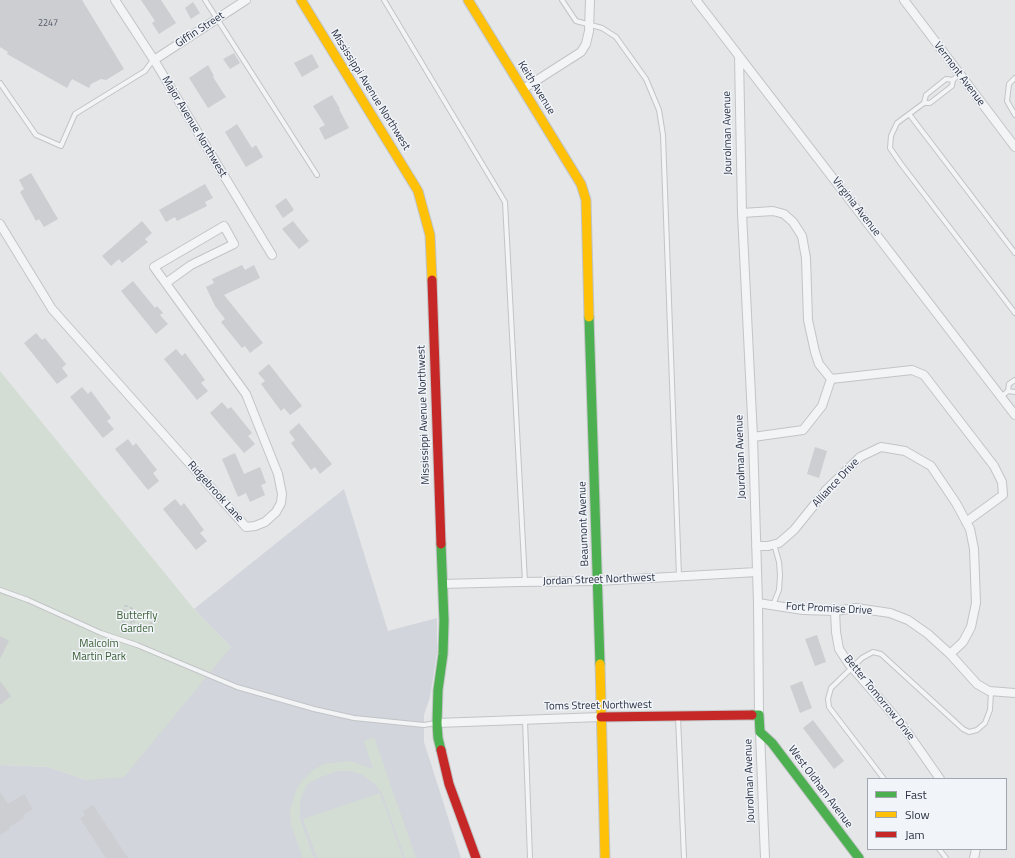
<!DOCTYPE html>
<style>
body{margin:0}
#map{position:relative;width:1015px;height:858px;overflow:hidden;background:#e4e6e8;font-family:"Titillium Web",sans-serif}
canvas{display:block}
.legend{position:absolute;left:867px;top:778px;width:140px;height:72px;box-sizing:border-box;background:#f1f4f8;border:1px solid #a1a6b0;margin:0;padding:5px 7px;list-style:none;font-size:12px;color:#293143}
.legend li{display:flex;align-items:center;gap:8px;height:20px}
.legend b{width:20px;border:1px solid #a1a6b0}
</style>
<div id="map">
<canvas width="1015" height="858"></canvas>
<ul class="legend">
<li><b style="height:5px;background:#4caf50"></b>Fast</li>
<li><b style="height:5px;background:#ffc107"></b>Slow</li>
<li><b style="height:5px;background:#c62828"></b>Jam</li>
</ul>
</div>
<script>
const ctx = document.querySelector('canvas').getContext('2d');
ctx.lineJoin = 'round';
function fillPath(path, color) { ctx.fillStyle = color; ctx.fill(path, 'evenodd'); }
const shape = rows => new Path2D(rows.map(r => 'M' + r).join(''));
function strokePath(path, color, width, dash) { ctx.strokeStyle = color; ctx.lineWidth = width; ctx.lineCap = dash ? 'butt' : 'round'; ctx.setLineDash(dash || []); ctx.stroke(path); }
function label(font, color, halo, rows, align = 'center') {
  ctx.font = font + ' "Titillium Web",sans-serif'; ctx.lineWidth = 3; ctx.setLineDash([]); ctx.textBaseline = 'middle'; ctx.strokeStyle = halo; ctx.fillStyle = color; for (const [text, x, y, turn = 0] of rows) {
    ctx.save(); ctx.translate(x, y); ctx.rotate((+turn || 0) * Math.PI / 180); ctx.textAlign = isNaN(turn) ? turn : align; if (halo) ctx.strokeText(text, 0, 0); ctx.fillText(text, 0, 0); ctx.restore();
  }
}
fillPath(shape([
 [344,489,388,631,437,618,437,653,430,697,424,715,424,742,461,858,0,858,0,765,49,767,86,780,231,647,194,609]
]), '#d2d5db');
fillPath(shape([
 [0,371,194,609,231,647,124,777,86,780,48,767,0,765],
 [374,737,416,858,405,858,382,793,375,784,361,774,351,771,338,771,318,778,308,784,303,792,300,804,300,819,314,858,303,858,291,825,290,810,296,790,301,782,313,770,324,764,350,761,373,769,364,741],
 [380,793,403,858,317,858,303,819]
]), '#d4ddd4');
fillPath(shape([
 [0,0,82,0,124,69,106,80,101,79,91,84,89,88,72,79,67,88,7,54,8,52,0,47],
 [141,0,161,0,176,23,159,34,152,23,155,21],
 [193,2,200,13,191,19,185,8],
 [234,53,240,63,230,69,223,59],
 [312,54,319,67,302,77,294,63],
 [208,65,214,76,213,77,226,97,208,108,189,78],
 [332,95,340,109,339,109,349,128,325,140,319,128,325,125,313,106],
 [237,124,252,148,256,145,263,157,246,167,225,132],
 [31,173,58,219,44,227,39,219,36,221,20,192,24,189,19,180],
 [205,184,213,198,205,202,207,206,177,221,175,217,166,222,159,210],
 [286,198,294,210,283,218,275,206],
 [142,221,152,233,145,239,148,242,122,263,119,259,111,266,102,256],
 [293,221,309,241,299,249,282,229],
 [242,265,245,270,254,265,260,278,224,295,263,343,250,353,245,346,242,348,221,322,225,319,215,306,206,287,214,283,212,279],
 [133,281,155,308,157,306,163,313,160,315,168,324,156,334,121,291],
 [36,333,42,340,45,338,66,364,62,368,68,376,57,384,24,343],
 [176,349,182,356,185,353,205,380,201,383,208,391,197,400,164,359],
 [269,364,302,406,290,415,284,408,281,411,261,384,265,381,258,373],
 [82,387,88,394,91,391,111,418,107,421,114,429,103,438,70,397],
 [222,402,228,409,231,407,252,433,248,436,255,444,244,453,210,413],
 [299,423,332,464,320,474,315,467,311,470,291,443,295,440,289,432],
 [128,439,133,446,136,443,157,470,153,473,159,481,148,490,115,449],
 [815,447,827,451,819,478,807,474],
 [235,453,244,474,260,467,266,483,261,485,265,495,250,502,246,493,238,497,222,459],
 [175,499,181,506,184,503,204,530,200,533,207,541,196,550,163,509],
 [817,635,826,662,815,666,805,639],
 [0,636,9,641,0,659],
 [0,681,11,696,0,705],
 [802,681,812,708,800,713,790,686],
 [813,720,844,761,834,769,803,728],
 [0,792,8,804,24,794,33,809,23,815,24,818,9,827,10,829,0,835],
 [93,805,128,858,106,858,80,818,85,815,83,811]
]), '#ccced1');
const lane = shape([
 [205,0,317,175],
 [384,0,505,202,525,582],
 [562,0,576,21,602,28,616,37,646,79,659,110,663,135,679,576],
 [1015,78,1009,84,1007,101,1015,115],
 [953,80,946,79,926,95,924,103,897,123,891,136,890,148,901,164,1015,313],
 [0,83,36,135,61,146,75,114,145,71,153,60],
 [924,103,930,103,952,86,953,80,959,74],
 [909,114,1015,253],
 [1008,391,1015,392],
 [1001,397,1008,391,1009,384,1015,380],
 [0,590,28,600,101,633,137,645,237,687,314,709,354,718,424,725,436,723],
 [773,605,779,590,780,575,779,562,774,544],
 [678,717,684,858],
 [525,720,530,858],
 [884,779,829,707,828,699,831,688,862,658,873,652,881,654,963,729,969,732,977,730,985,723,990,710,991,692],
 [939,849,946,858]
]);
const street = shape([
 [115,0,154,60,272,255],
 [696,0,1015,415],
 [904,0,1015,147],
 [739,56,742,213,753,437,758,603,759,715],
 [154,60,246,0],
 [523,89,581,52,586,44,589,31,590,0],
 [742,213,773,211,784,214,793,222,802,236,806,258,808,320,815,352,819,364,831,379,822,406,803,430,753,437],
 [0,224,52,309,246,527,255,526,265,522,276,512,281,503,282,494,278,474,246,394,154,267,224,226,234,244,191,265,166,283],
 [831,379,912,370,924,375,994,466,1002,482,1003,495,966,522],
 [756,546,768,546,779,543,794,530,827,489,860,457,881,447,905,451,931,466,956,503,970,529,974,549,976,603,971,627,963,642,950,654],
 [442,584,519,582,598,581,757,572],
 [758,603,803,610,835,611,856,608,890,613,908,620,928,634,950,654,977,684,989,691,1015,693],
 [835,611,836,632,839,649,849,664,903,726,940,779],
 [437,723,601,717],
 [760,732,765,858],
 [974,858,976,849]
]);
const fast = shape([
 [589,317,600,664],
 [752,715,759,715,760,732,772,743,859,858],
 [441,750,438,738,437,723,438,690,443,654,444,621,441,544]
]);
const slow = shape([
 [301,0,418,191,430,235,432,280],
 [468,0,581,184,586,200,589,317],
 [600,664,605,858]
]);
const jam = shape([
 [432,280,441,544],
 [601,717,752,715],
 [441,750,449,784,476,858]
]);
strokePath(lane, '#c2c4c6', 6);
strokePath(street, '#c2c4c6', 10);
strokePath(fast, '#c2c4c6', 11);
strokePath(slow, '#c2c4c6', 11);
strokePath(jam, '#c2c4c6', 11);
strokePath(shape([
 [128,629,133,619,137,626],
 [125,630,123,620,125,606,129,606,132,609,133,619],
 [121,633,128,629,135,628,143,633,144,633,148,626,153,622,154,615,153,613,149,614,135,628]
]), '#c6c7cc', 2, [3, 3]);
strokePath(lane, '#f3f4f6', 4);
strokePath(street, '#f3f4f6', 8);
strokePath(fast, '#4caf50', 9);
strokePath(slow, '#ffc107', 9);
strokePath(jam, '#c62828', 9);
label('9px', '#525967', null, [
 ["2247",48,24]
]);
label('11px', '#293143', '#f1f4f8', [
 ["Giffin Street",200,30,-33],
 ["Vermont Avenue",959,74,53],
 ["Keith Avenue",536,88,58],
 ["Mississippi Avenue Northwest",370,90,58],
 ["Major Avenue Northwest",194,127,59],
 ["Jourolman Avenue",728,133,-91],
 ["Virginia Avenue",856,207,52],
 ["Mississippi Avenue Northwest",424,415,-92],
 ["Jourolman Avenue",741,457,-92],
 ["Alliance Drive",836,483,-47],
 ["Ridgebrook Lane",215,492,48],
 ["Beaumont Avenue",584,524,-92],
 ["Jordan Street Northwest",599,580,-2],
 ["Fort Promise Drive",829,609,3],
 ["Better Tomorrow Drive",879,698,51],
 ["Toms Street Northwest",598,706,-1],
 ["Jourolman Avenue",750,781,-92],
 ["West Oldham Avenue",820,787,53]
]);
label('11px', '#3c5f36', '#f1f4f8', [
 ["Butterfly",137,616],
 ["Garden",137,629],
 ["Malcolm",99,644],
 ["Martin Park",99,657]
]);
</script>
